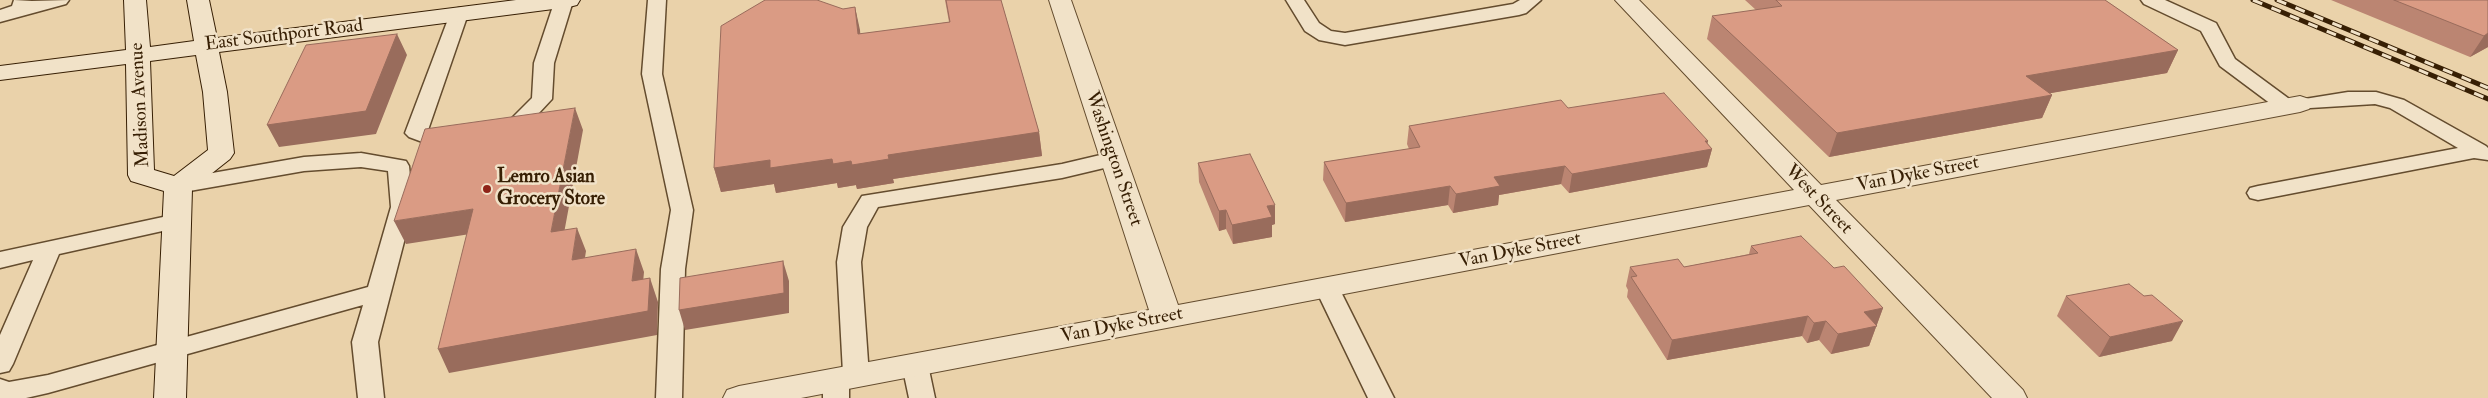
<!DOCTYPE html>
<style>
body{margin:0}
canvas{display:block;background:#ead2aa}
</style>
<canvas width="2488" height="398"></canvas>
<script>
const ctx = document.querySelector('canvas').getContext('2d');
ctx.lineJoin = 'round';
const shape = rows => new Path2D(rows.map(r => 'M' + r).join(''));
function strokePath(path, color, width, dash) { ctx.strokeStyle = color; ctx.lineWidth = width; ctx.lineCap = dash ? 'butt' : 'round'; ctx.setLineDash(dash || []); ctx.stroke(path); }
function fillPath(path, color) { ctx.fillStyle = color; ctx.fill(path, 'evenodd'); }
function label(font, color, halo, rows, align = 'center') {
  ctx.font = font + ' "IM FELL Double Pica",serif'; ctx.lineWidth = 5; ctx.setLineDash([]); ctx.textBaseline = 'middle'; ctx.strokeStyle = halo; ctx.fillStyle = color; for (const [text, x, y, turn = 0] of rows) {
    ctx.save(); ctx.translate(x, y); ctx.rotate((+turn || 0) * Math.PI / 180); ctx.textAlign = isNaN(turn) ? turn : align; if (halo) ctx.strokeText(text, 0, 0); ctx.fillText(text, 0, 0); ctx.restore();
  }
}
const lane = shape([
 [14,0,32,1,69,0,66,4,0,22,0,10,12,6,14,0],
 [555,0,573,1,554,63,552,99,524,129,501,134,494,132,490,128,494,124,510,120,532,98,534,63,555,0],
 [648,0,666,0,662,74,693,210,685,269,682,398,656,398,661,269,671,210,642,74,648,0],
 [1286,0,1304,0,1319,23,1331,31,1345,33,1513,4,1520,0,1541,0,1526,13,1519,15,1345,45,1319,40,1305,31,1286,0],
 [2141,0,2165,0,2216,23,2235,59,2292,101,2348,92,2376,92,2404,100,2486,146,2488,148,2488,160,2474,158,2258,200,2250,198,2247,193,2250,188,2258,186,2458,148,2390,108,2375,104,2294,109,2286,112,2279,110,2220,66,2201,31,2144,4,2141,0],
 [459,8,466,10,468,14,428,130,438,134,453,132,461,133,464,138,461,143,436,147,409,137,405,133,450,14,452,10,459,8],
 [1113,152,1121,154,1124,159,1121,164,1062,178,878,207,867,227,861,262,869,376,865,383,856,385,849,383,849,398,823,398,823,380,827,373,836,371,843,373,837,262,843,227,862,196,1062,164,1113,152],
 [361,153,406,161,409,166,413,207,378,342,384,398,358,398,352,342,363,305,48,393,26,398,0,398,0,379,9,382,48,375,368,287,391,207,388,171,361,167,304,171,178,193,170,191,167,186,170,181,178,179,304,157,361,153],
 [177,214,185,216,188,221,185,226,59,254,13,364,9,371,0,373,0,335,33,260,0,268,0,252,177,214],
 [1327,280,1336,282,1394,398,1368,398,1315,288,1318,282,1327,280],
 [915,356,924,358,928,365,935,398,909,398,902,365,906,358,915,356]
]);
const street = shape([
 [1049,0,1071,0,1178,305,1794,190,1615,0,1639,0,1821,185,2300,96,2309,99,2313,104,2309,109,2300,112,1836,200,2023,390,2027,398,1992,398,1809,205,801,398,723,398,727,390,739,386,1149,310,1049,0]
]);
const secondary = shape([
 [124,0,146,0,150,47,194,41,187,0,209,0,217,38,516,0,580,0,577,5,569,7,219,52,227,92,234,153,230,159,192,189,186,398,154,398,164,191,131,181,128,175,126,64,0,80,0,66,126,50,124,0],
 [196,55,203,92,208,150,174,176,154,170,150,61,196,55]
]);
strokePath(lane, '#644c2e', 3);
strokePath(street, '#644c2e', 2);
strokePath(secondary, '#371f04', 2);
fillPath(lane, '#f1e2c8');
fillPath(street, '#f1e2c8');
fillPath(secondary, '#f1e2c8');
const rail = shape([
 [2253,0,2488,99],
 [2277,0,2488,88]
]);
strokePath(rail, '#371f04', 5);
strokePath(rail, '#f1e2c8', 3, [10]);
fillPath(shape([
 [945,0,1001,0,1039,132,1042,156,893,179,894,183,857,189,856,185,838,188,837,183,776,193,774,184,721,192,714,168,843,9,855,7,860,34,949,22],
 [1745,0,2105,0,2178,50,2167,73,2050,93,2052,95,2042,118,1829,157,1707,39,1712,16,1756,10],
 [2331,0,2488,0,2488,47,2470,57],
 [1568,108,1708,141,1707,143,1712,149,1707,167,1569,193,1561,184,1499,195,1498,205,1453,213,1448,205,1345,222,1323,180,1324,162,1409,149,1407,144,1409,126],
 [1198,163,1275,224,1272,225,1272,237,1233,244,1226,229,1219,231,1199,182],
 [1751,246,1834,268,1883,308,1869,346,1831,354,1819,340,1807,343,1802,336,1667,360,1627,297,1628,290,1626,286,1630,267,1684,267,1749,254],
 [2066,296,2172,341,2099,357,2057,316]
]), '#bb8572');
fillPath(shape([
 [855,7,860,30,862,57,858,34],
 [2488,33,2488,47,2470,57,2484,36],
 [397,34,407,55,376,134,279,147,267,125],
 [2178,50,2167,73,2017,99,2026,76],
 [2052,95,2042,118,1829,157,1837,133],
 [575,108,583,130,560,255,551,232],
 [1039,132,1042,156,893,179,894,183,857,189,856,185,838,188,837,183,776,193,774,184,721,192,714,168,770,160,832,159],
 [1705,141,1708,141,1706,150,1712,149,1707,167,1569,193,1572,174],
 [1565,166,1561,184,1499,195,1498,205,1453,213,1456,194,1494,177],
 [1450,186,1448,205,1345,222,1346,203],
 [1275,205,1275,224,1272,225,1272,237,1233,244,1232,225,1267,206],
 [473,209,483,232,406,244,394,221],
 [1226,210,1226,229,1219,231,1219,211],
 [577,228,586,251,581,283,572,260],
 [636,249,644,272,641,304,632,281],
 [783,261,789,281,789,313,685,330,679,310],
 [650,278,658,302,657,335,449,373,438,349],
 [1883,308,1869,346,1831,354,1838,334,1864,312],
 [1808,316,1802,336,1667,360,1672,340],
 [1826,321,1819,340,1807,343,1814,323],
 [2183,321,2172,341,2099,357,2110,337]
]), '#996c5c');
const building = shape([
 [765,0,817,0,843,9,855,7,858,34,950,22,946,0,1001,0,1039,132,888,155,889,159,852,165,851,161,833,164,832,159,770,168,770,160,714,168,721,26,765,0],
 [1776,0,2105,0,2178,50,2026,76,2052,95,1837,133,1712,16,1782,6,1776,0],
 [2394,0,2488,0,2488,33,2484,36,2394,0],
 [397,34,366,111,267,125,306,45,397,34],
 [1664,93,1708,141,1705,141,1712,149,1572,174,1565,166,1494,177,1500,186,1456,194,1450,186,1346,203,1324,162,1420,147,1409,126,1561,100,1568,108,1664,93],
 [575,108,551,232,577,228,572,260,636,249,632,281,650,278,648,311,438,349,473,209,394,221,425,129,575,108],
 [1250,154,1275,205,1267,206,1272,217,1232,225,1226,210,1219,211,1198,163,1250,154],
 [1801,236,1834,268,1844,266,1883,308,1864,312,1877,326,1838,334,1826,321,1814,323,1808,316,1672,340,1631,277,1637,276,1630,267,1678,259,1684,267,1758,253,1751,246,1801,236],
 [783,261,784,293,679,310,680,278,783,261],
 [2129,284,2144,296,2152,295,2183,321,2110,337,2066,296,2129,284]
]);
fillPath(building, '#da9b84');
strokePath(building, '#996c5c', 1);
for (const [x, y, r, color] of [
 [487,189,5,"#8f2418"]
]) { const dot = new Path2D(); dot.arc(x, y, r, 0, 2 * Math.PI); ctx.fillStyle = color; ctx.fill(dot); strokePath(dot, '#f1e2c8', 2); }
label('19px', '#371f04', '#f1e2c8', [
 ["East Southport Road",284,36,-7],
 ["Madison Avenue",141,105,-93],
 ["Washington Street",1113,159,71],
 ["Van Dyke Street",1918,175,-11],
 ["West Street",1818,200,46],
 ["Van Dyke Street",1520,251,-11],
 ["Van Dyke Street",1122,326,-11]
]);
label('bold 19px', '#371f04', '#f1e2c8', [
 ["Lemro Asian",497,178],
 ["Grocery Store",497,200]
], 'left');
</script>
